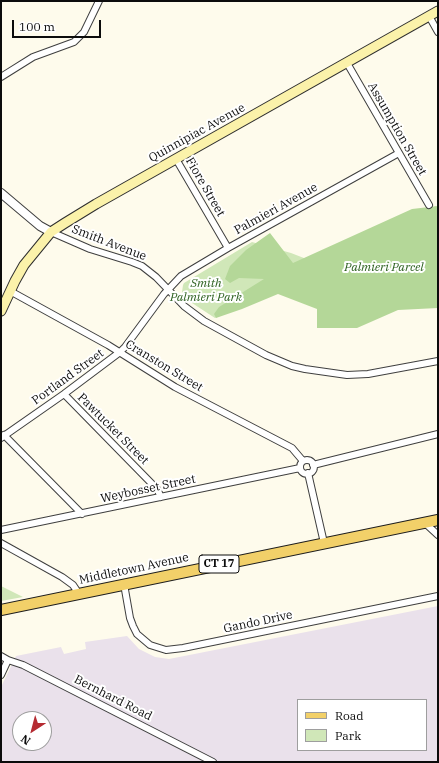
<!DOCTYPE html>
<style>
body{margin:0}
#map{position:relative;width:439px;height:763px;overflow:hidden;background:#fefbec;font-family:"IBM Plex Serif",serif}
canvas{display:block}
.frame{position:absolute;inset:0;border:2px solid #0c0c0c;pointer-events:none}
.legend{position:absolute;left:297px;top:699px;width:130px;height:52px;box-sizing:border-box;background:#fff;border:1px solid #9e9e9e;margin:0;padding:5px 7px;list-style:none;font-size:12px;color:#0c0c0c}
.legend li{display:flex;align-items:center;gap:8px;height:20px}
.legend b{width:20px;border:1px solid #9e9e9e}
.north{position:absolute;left:12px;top:711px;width:40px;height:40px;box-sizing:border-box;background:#fff;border:1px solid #9e9e9e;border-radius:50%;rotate:216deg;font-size:11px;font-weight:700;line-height:16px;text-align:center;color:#0c0c0c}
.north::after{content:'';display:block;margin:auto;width:14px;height:18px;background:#b52b32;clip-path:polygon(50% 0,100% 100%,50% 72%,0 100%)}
.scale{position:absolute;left:12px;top:20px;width:89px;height:18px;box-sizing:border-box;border:2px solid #0c0c0c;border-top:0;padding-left:5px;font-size:12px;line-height:14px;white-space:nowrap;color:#0c0c0c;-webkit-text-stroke:3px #fff;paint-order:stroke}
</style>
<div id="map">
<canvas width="439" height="763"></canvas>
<div class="frame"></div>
<ul class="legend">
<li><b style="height:5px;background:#f2d069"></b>Road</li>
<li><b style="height:11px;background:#d0e7b8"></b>Park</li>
</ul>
<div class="north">N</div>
<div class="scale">100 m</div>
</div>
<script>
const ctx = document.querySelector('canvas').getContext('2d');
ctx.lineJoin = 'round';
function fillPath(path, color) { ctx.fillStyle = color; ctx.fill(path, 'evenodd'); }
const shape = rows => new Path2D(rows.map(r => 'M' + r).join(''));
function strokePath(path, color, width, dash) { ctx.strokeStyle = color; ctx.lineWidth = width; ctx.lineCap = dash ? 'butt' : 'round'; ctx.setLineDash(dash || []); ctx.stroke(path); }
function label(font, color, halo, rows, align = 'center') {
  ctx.font = font + ' "IBM Plex Serif",serif'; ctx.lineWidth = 4; ctx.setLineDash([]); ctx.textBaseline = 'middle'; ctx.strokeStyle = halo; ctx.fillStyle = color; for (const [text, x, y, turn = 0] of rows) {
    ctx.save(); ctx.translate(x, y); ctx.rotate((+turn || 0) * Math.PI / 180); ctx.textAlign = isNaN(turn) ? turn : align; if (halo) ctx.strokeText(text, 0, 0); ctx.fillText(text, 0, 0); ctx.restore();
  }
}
fillPath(shape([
 [438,606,438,762,1,762,1,687,16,656,61,647,64,654,86,649,85,642,127,636,139,649,155,657,169,659],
 [298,700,426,700,426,750,298,750],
 [20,719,44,719,44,743,20,743]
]), '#eae1eb');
fillPath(shape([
 [436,206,438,209,277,292,215,318,192,303,182,292,183,285,184,283,252,242,291,253,309,260],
 [1,586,23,597,1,601]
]), '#d0e7b8');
fillPath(shape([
 [438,206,438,308,398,310,357,328,317,328,317,309,278,294,242,309,216,318,214,314,219,307,264,279,239,278,230,283,225,279,230,266,246,250,270,233,293,263,412,209]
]), '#b4d798');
const minor = shape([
 [429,16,438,32],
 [347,63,429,205],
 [1,77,33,57,74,42,84,32,99,1],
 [176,159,228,248],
 [51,232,90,249,132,262,142,266,156,277,184,306,204,321,266,355,292,366,305,369,347,375,368,374,438,361],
 [10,291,108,345,175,387,292,448,303,461],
 [64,394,157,489,161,497],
 [4,435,82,514],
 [1,438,64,394,120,352,125,347,164,294,181,276,228,248,399,153],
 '300 467a7 7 0 1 1 14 0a7 7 0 1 1-14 0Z',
 [313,465,438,434],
 [308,473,324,543],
 [425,523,438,535],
 [1,530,300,468],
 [1,543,62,577,73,585,79,594],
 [124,584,130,618,133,626,137,634,150,645,166,650,183,648,438,596],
 [1,656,8,660,23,665,213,762],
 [1,675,8,660]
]);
const tertiary = shape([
 [1,193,40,226,51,232]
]);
const secondary = shape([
 [1,311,15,281,24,265,51,232,65,223,96,204,438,11]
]);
const primary = shape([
 [1,610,438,520]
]);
strokePath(minor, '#3f3f3f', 8);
strokePath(tertiary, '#3f3f3f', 10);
strokePath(secondary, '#2e2e2e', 11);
strokePath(primary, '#1d1d1d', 12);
strokePath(minor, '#fff', 6);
strokePath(tertiary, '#fff', 8);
strokePath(secondary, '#fbf2aa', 9);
strokePath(primary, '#f2d069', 10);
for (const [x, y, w] of [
 [219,564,40]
]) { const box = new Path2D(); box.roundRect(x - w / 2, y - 9, w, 18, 3); ctx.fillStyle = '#fff'; ctx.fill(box); strokePath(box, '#0c0c0c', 1); }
label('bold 11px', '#0c0c0c', null, [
 ["CT 17",219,564]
]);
label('12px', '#0c0c0c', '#fff', [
 ["Assumption Street",397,129,60],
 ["Quinnipiac Avenue",197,133,-29],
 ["Fiore Street",205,187,60],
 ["Palmieri Avenue",276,209,-29],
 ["Smith Avenue",109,243,21],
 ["Cranston Street",164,366,31],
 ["Portland Street",68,377,-36],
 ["Pawtucket Street",113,429,45],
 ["Weybosset Street",148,489,-12],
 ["Middletown Avenue",134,569,-12],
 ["Gando Drive",258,622,-12],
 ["Bernhard Road",113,698,27]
]);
label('italic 12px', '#2d6120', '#fff', [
 ["Palmieri Parcel",384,268],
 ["Smith",206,284],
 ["Palmieri Park",206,298]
]);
</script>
